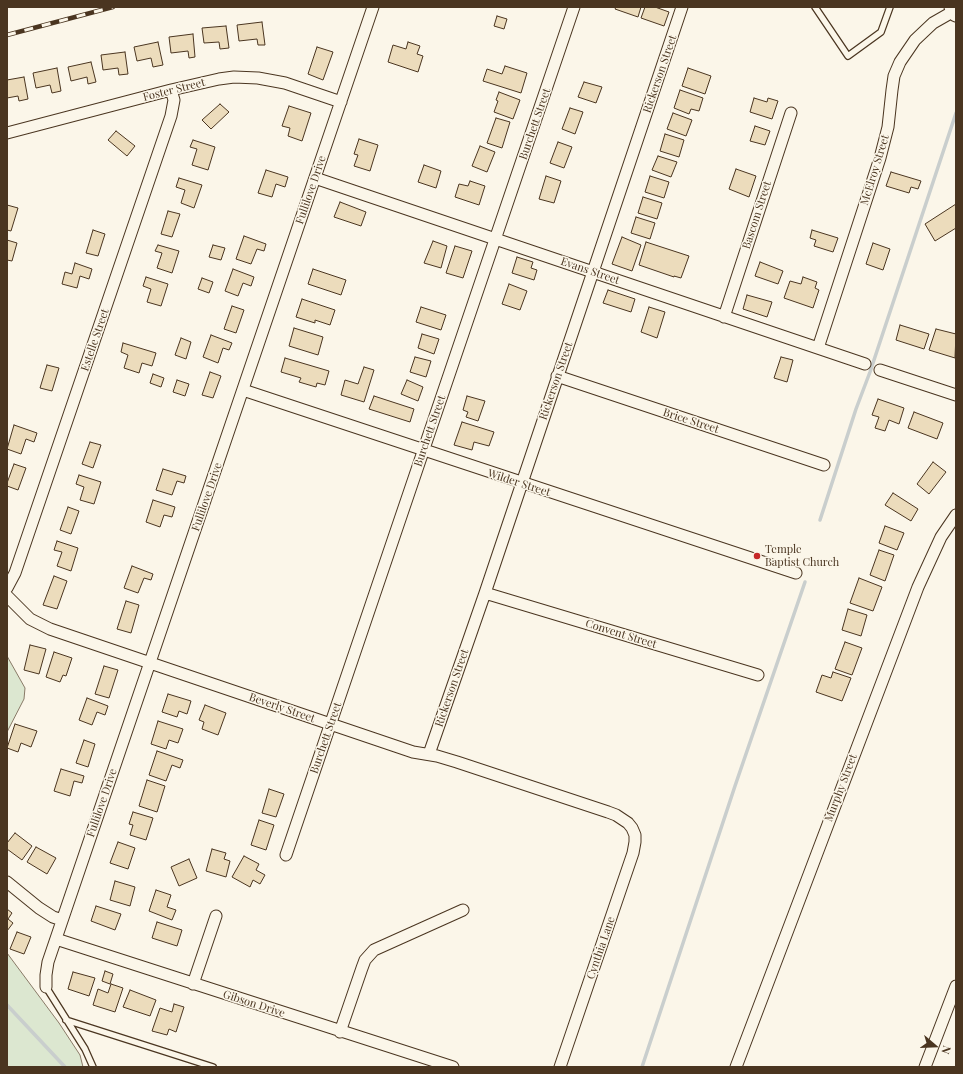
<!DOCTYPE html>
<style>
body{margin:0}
#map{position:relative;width:963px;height:1074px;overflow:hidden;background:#fbf6e9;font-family:"Playfair Display",serif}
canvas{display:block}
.frame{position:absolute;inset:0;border:8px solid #4a3520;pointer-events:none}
.north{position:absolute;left:915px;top:1026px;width:40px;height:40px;-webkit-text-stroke:3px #fbf6e9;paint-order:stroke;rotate:109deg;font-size:11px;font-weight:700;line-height:16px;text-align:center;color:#4a3520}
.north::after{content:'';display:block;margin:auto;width:14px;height:18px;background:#4a3520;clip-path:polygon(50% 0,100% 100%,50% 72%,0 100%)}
</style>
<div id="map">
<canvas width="963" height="1074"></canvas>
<div class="frame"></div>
<div class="north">N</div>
</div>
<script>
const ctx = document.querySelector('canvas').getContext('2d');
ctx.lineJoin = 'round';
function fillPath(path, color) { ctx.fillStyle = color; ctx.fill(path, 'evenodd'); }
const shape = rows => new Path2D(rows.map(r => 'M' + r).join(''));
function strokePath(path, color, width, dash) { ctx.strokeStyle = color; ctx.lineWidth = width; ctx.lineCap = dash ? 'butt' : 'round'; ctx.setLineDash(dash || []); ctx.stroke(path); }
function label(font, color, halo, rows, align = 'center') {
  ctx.font = font + ' "Playfair Display",serif'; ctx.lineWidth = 3; ctx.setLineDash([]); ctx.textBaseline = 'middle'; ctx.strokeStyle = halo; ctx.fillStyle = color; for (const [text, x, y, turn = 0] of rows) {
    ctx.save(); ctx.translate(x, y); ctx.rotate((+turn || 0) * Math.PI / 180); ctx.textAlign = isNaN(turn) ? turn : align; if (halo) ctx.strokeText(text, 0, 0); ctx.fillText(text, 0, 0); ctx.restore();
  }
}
const green = shape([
 [7,656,25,688,24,699,7,732,7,656],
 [7,953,59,1023,80,1055,83,1067,7,1067,7,953]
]);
fillPath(green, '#dce7d0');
strokePath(green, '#887966', 1);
strokePath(shape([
 [820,520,856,409,870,372,956,113],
 [7,1005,65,1067],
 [642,1067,735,786,805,582]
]), '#c9cecd', 3.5);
const building = shape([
 [616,7,641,7,638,17,615,9,616,7],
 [645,7,655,7,669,12,664,26,641,18,645,7],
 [497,16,507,19,504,29,494,26,497,16],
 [262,22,265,45,258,45,257,39,239,41,237,25,262,22],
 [226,26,229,48,220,49,219,42,204,43,202,28,226,26],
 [193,34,195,57,189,58,188,51,171,53,169,37,193,34],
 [158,42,163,65,153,67,151,58,137,61,134,47,158,42],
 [408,42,420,46,417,54,423,56,418,72,388,62,393,45,406,49,408,42],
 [317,47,333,52,323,80,308,74,317,47],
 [125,52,128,74,119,75,118,68,103,70,101,55,125,52],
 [91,62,96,82,88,84,87,77,71,81,68,67,91,62],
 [505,66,527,73,521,93,483,81,487,69,502,74,505,66],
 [57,68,61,91,52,93,50,85,36,88,33,73,57,68],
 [688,68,711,76,705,94,682,86,688,68],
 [24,77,28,99,19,101,18,96,7,98,7,80,24,77],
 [584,82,602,87,596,103,578,97,584,82],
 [680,90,703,98,699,111,691,109,689,114,674,108,680,90],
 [499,92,520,100,513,119,494,112,498,101,496,100,499,92],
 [754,98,767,102,768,98,778,101,772,119,750,112,754,98],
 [220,104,229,112,211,129,202,120,220,104],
 [289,106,311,113,302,141,288,136,290,128,282,126,289,106],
 [570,108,583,112,575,134,562,129,570,108],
 [673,113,692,120,686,136,667,129,673,113],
 [496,118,510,122,502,148,487,143,496,118],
 [755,126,770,131,765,145,750,141,755,126],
 [116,131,135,146,127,156,108,140,116,131],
 [665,134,684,140,679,157,660,151,665,134],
 [359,139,378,145,370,171,354,166,358,155,354,154,359,139],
 [193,140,215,147,208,170,192,165,197,149,190,147,193,140],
 [558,142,572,147,564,168,550,163,558,142],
 [480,146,495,152,487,172,472,166,480,146],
 [658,156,677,162,671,177,652,170,658,156],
 [424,165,441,171,436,188,418,182,424,165],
 [736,169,756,176,749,197,729,189,736,169],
 [266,170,288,177,285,187,276,184,272,197,258,193,266,170],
 [891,172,921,181,918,189,911,187,909,193,886,186,891,172],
 [546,176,561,181,554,203,539,199,546,176],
 [650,176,669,182,664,198,645,192,650,176],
 [179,178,202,185,194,208,181,203,185,190,176,187,179,178],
 [470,181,485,186,479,205,455,197,459,184,468,186,470,181],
 [643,197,662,203,657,219,638,213,643,197],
 [340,202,366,212,361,226,334,217,340,202],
 [956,204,956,228,935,241,925,224,956,204],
 [7,205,18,208,11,231,7,230,7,205],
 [168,211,180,214,172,237,161,234,168,211],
 [636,217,655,223,650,239,631,233,636,217],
 [93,230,105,234,98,256,86,253,93,230],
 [812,230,838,238,833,252,814,246,816,240,810,238,812,230],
 [244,236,266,244,264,251,257,249,251,264,236,259,244,236],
 [622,237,641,245,632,271,612,264,622,237],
 [7,240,17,243,12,261,7,260,7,240],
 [433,241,447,246,441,268,424,263,433,241],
 [646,242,689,256,681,278,674,276,674,277,639,265,646,242],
 [873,243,890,249,883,270,866,264,873,243],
 [158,245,179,251,172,273,157,268,162,253,155,251,158,245],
 [213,245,225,248,221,260,209,257,213,245],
 [455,246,472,251,463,278,446,273,455,246],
 [517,257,533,262,531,268,537,270,534,280,512,273,517,257],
 [760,262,783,271,778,284,755,276,760,262],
 [75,263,92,269,89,279,80,276,77,288,62,284,65,272,72,274,75,263],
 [233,269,254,277,251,286,243,283,238,296,225,291,233,269],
 [313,269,346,280,341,295,308,284,313,269],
 [146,277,168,284,161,306,147,302,151,289,143,286,146,277],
 [803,277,817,282,815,288,819,290,813,308,784,298,790,281,801,284,803,277],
 [202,278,213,282,209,293,198,289,202,278],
 [509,284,527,291,520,310,502,304,509,284],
 [608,290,635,299,631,312,603,303,608,290],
 [747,295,772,302,767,317,743,309,747,295],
 [302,299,335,310,330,325,315,320,315,323,296,317,302,299],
 [232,306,244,310,236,333,224,329,232,306],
 [421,307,446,315,441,330,416,322,421,307],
 [649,307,665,312,657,338,641,332,649,307],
 [900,325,929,334,924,349,896,340,900,325],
 [294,328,323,337,318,355,289,346,294,328],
 [936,329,956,334,955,358,929,350,936,329],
 [422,334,439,339,434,354,418,348,422,334],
 [211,335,232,343,229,350,223,348,218,363,203,357,211,335],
 [181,338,191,342,186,359,175,355,181,338],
 [123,343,156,353,152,366,142,363,139,373,124,368,128,355,121,352,123,343],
 [415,357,431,361,426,377,410,372,415,357],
 [781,357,793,360,787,382,774,378,781,357],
 [285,358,329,371,325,385,317,383,316,387,299,382,301,378,281,372,285,358],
 [47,365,59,368,52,391,40,388,47,365],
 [364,367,374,370,364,402,341,395,345,380,358,384,364,367],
 [210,372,221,376,213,398,202,395,210,372],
 [153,374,164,378,161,387,150,383,153,374],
 [177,380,189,384,185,396,173,392,177,380],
 [407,380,423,387,418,401,401,394,407,380],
 [374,396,414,409,410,422,369,409,374,396],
 [467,396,485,401,478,421,466,417,468,412,463,410,467,396],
 [878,399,904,408,899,424,889,420,885,431,875,428,879,417,872,415,878,399],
 [914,412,943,423,937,439,908,428,914,412],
 [462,422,494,432,489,446,474,442,472,450,454,445,462,422],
 [14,425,37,433,34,442,26,439,21,454,7,449,14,425],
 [90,442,101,445,93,468,82,464,90,442],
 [933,462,946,472,929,494,917,484,933,462],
 [14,464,26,468,18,490,7,486,7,483,14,464],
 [163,469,186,476,184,483,177,481,172,495,156,490,163,469],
 [79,475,101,482,94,504,80,500,84,487,76,484,79,475],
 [893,493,918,509,911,521,885,505,893,493],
 [153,500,175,507,172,517,164,515,160,527,146,522,153,500],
 [68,507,79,511,71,534,60,530,68,507],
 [885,526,904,533,897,550,879,543,885,526],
 [57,541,78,548,71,571,57,566,62,552,54,550,57,541],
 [879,550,894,555,885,581,870,575,879,550],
 [132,566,153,574,151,580,144,578,138,593,124,588,132,566],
 [54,576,67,581,57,609,43,605,54,576],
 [859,578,882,587,873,611,850,603,859,578],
 [126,601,139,605,131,633,117,629,126,601],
 [848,609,867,615,861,636,842,630,848,609],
 [845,642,862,648,852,675,835,669,845,642],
 [30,645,46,649,39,674,24,670,30,645],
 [54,652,72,658,66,676,63,675,60,682,46,677,54,652],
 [104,666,118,670,109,698,95,694,104,666],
 [833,672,851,678,842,701,816,692,822,675,831,678,833,672],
 [168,694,191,701,187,714,179,711,177,717,162,712,168,694],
 [87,698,108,706,105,715,97,712,92,725,79,720,87,698],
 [205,705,226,713,218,735,202,729,204,722,199,720,205,705],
 [158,721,183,729,178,743,169,740,166,749,151,744,158,721],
 [15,724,37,731,31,747,21,743,18,752,7,748,15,724],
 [84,740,95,744,88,767,76,763,84,740],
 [157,751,183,760,180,768,172,765,166,781,149,775,157,751],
 [61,769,84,776,82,783,74,781,70,796,54,791,61,769],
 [147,780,165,786,157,812,139,806,147,780],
 [269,789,284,794,276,817,262,813,269,789],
 [133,812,153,818,146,840,130,835,133,825,129,824,133,812],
 [259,820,274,825,266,850,251,845,259,820],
 [15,833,32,846,22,860,7,849,7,843,15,833],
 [118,842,135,848,128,869,110,863,118,842],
 [36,847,56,858,47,874,27,862,36,847],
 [212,849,226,853,224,859,230,861,226,877,206,871,212,849],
 [244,856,259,864,256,870,265,875,260,884,253,880,250,887,232,877,244,856],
 [189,859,197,878,179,886,171,867,189,859],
 [115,881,135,887,130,906,110,900,115,881],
 [156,890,171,895,167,907,176,910,172,920,149,911,156,890],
 [96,906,121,914,115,930,91,921,96,906],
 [7,909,12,913,8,919,13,923,7,931,7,909],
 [157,922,182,930,177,946,152,938,157,922],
 [17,932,31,937,24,954,10,949,17,932],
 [105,971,113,974,110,984,102,981,105,971],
 [73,972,95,978,89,996,68,989,73,972],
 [111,984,123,988,115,1012,93,1005,98,989,108,993,111,984],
 [130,990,156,1000,150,1016,123,1007,130,990],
 [174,1004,184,1007,176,1032,169,1029,167,1035,152,1031,160,1008,172,1012,174,1004]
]);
fillPath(building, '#ecdcbc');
strokePath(building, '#4a3520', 1);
const lane = shape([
 [815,7,848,56,881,32,890,7],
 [46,987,85,1049,93,1067],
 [66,1020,213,1067]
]);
const street = shape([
 [7,133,171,90,219,79,234,77,258,78,285,83,341,102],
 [315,178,865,364],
 [724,317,791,113],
 [818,348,880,158,888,127,892,90,894,76,900,62,915,40,933,23,954,11],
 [880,370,956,395],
 [557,376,824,465],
 [243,390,796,573],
 [7,588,15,573,171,116,174,100,171,90],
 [485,593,758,675],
 [7,596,30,619,50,629,413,752,437,756,457,762,608,812,616,815,628,823,632,828,635,835,635,842,633,853,560,1067],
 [429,754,485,593,682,7],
 [286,855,574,7],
 [7,882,39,908,53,917,62,920],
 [56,939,453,1067],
 [193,984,216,916],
 [46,987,46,975,48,962,373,7],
 [340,1032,362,968,365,960,374,950,463,910],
 [736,1067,918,587,941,537,956,515],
 [925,1067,956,986]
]);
const secondary = shape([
 [952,7,956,14]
]);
strokePath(lane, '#4a3520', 8);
strokePath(street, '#4a3520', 13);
strokePath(secondary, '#4a3520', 17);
strokePath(lane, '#fbf6e9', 5.5);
strokePath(street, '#fbf6e9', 11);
strokePath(secondary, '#fbf6e9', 15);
const rail = shape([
 [7,35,113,7]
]);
strokePath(rail, '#4a3520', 4.5);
strokePath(rail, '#fbf6e9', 3, [9]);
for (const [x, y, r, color] of [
 [757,556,4,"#c62828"]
]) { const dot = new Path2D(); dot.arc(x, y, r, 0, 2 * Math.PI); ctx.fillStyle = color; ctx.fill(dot); strokePath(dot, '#fbf6e9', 1.5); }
label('11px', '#4a3520', '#fbf6e9', [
 ["Rickerson Street",660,74,-71],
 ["Foster Street",174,90,-14],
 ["Burchett Street",535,124,-71],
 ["McElroy Street",875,170,-73],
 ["Fullilove Drive",311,190,-71],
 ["Bascom Street",757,215,-72],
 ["Evans Street",590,271,19],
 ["Estelle Street",95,340,-71],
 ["Rickerson Street",556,381,-71],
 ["Brice Street",691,421,18],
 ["Burchett Street",430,431,-71],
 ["Wilder Street",519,483,18],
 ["Fullilove Drive",207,497,-71],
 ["Convent Street",621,634,17],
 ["Rickerson Street",452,688,-71],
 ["Beverly Street",282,708,19],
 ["Burchett Street",326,738,-71],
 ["Murphy Street",841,788,-69],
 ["Fullilove Drive",102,803,-71],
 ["Cynthia Lane",601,948,-71],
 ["Gibson Drive",254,1004,18]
]);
label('11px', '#4a3520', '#fbf6e9', [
 ["Temple",765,550],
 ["Baptist Church",765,563]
], 'left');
</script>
